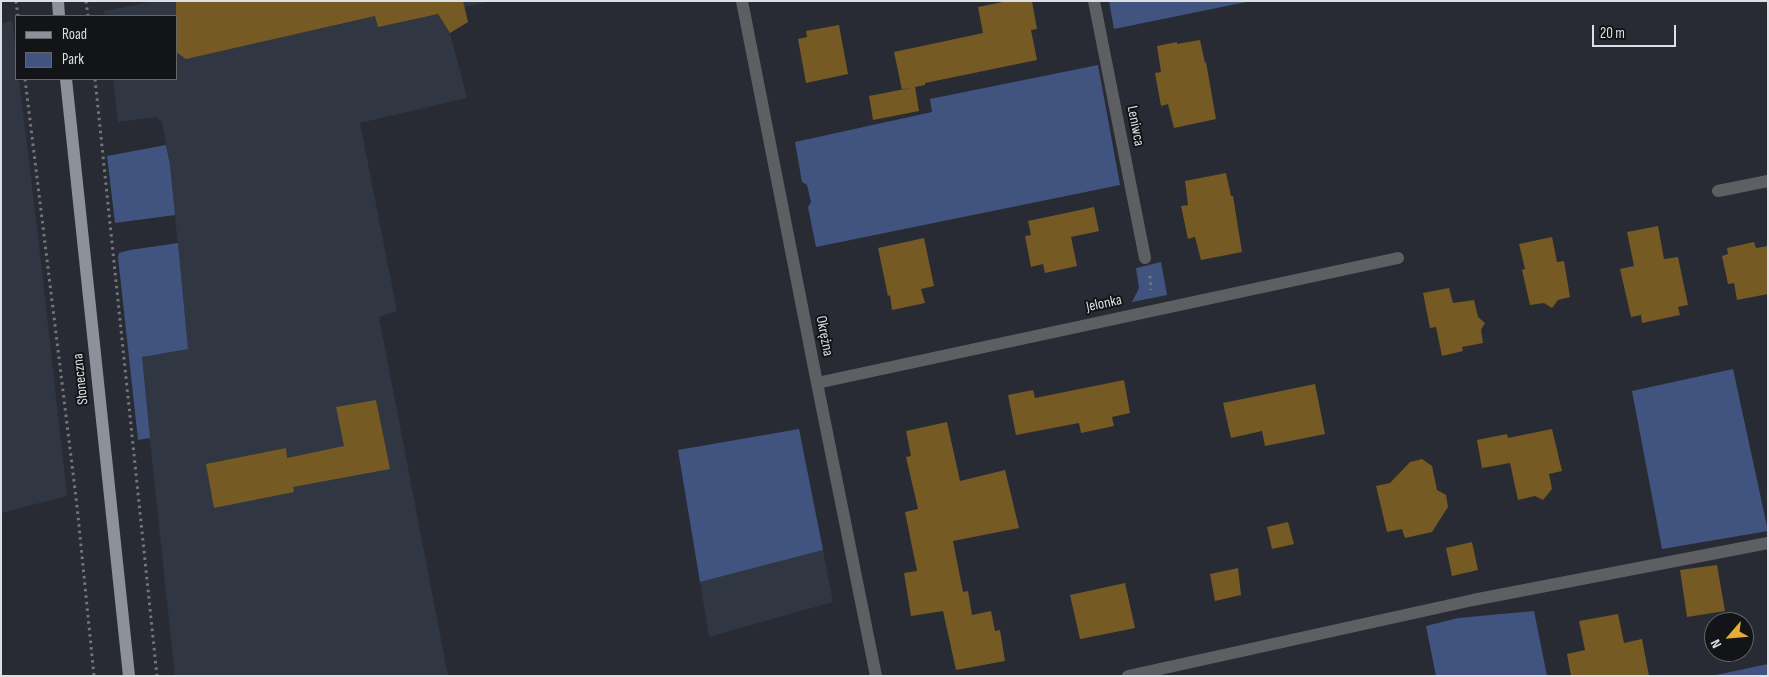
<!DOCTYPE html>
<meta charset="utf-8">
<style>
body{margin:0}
#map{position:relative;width:1769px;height:677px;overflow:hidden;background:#282b33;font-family:"Sofia Sans Condensed",sans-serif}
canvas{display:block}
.frame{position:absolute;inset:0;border:2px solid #dddfe4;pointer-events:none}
.legend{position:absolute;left:15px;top:15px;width:162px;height:65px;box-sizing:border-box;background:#121417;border:1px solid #636569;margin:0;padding:6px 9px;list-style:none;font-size:15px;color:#dddfe4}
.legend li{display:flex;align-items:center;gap:10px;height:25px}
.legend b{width:25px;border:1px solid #636569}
.north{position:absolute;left:1704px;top:612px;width:50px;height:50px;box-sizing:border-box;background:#121417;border:1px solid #636569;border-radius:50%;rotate:243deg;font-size:14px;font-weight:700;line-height:20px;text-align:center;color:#dddfe4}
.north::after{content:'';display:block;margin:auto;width:18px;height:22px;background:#e5ad35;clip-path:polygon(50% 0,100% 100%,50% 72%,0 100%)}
.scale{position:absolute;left:1592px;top:25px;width:84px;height:22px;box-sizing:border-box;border:2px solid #dddfe4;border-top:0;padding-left:6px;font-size:15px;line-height:18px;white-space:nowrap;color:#dddfe4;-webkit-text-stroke:4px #121417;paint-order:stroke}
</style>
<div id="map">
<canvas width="1769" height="677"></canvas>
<div class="frame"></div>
<ul class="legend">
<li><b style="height:6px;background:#8d9199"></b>Road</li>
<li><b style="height:14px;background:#41547f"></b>Park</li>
</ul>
<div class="north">N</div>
<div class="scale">20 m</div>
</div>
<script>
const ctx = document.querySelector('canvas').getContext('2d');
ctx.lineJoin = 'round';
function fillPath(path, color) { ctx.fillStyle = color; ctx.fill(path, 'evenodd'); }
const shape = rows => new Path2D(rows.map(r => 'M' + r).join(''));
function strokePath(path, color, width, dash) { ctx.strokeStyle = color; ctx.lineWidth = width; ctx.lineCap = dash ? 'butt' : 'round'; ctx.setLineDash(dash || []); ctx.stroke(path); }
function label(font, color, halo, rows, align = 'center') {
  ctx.font = font + ' "Sofia Sans Condensed",sans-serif'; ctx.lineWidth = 4; ctx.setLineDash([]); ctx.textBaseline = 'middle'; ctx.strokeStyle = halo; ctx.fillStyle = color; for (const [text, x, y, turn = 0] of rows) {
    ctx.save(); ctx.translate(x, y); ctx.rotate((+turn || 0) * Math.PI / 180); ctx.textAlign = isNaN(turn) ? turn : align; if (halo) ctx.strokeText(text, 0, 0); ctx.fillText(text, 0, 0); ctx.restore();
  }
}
fillPath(shape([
 [155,1,492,1,465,7,468,22,450,33,467,98,360,123,397,311,379,317,448,676,175,676,141,357,188,348,170,165,162,122,156,117,118,122,113,79,176,79,176,16,105,16,104,11],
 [12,20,16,56,16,79,19,79,37,227,67,496,1,513,1,24],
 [823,550,833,602,709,637,700,582]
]), '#313643');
fillPath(shape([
 [1109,1,1251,1,1114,29],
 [1098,65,1120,185,816,247,808,207,811,202,807,185,802,182,795,142,932,112,930,99],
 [166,145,170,165,175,215,115,223,107,156],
 [178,243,188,349,142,357,150,438,138,440,118,257,119,253,130,250],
 [1161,262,1167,295,1132,302,1139,288,1136,268],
 [1733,369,1768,531,1662,549,1632,391],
 [799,429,823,550,700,582,678,450],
 [1534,611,1547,676,1436,676,1426,626,1458,618],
 [1768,664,1768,676,1711,676]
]), '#41547f');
fillPath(shape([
 [176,1,463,1,468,22,450,33,438,14,378,27,375,16,186,59,176,52],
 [1008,1,1032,1,1037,29,1031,30,1037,60,925,83,925,85,915,87,919,111,873,120,869,96,910,88,902,90,894,52,983,33,978,7],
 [839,25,848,74,806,83,798,39,807,37,806,31],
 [1200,40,1205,63,1206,62,1216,119,1174,128,1168,104,1161,106,1155,73,1161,72,1157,46,1177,42,1177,44],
 [1226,173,1231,196,1233,196,1242,252,1201,260,1195,237,1188,239,1181,206,1188,205,1185,181],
 [1094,207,1099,231,1071,237,1077,266,1045,273,1043,264,1031,267,1025,236,1031,235,1028,221],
 [1658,226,1664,259,1678,257,1688,305,1678,307,1680,315,1642,323,1641,315,1631,317,1620,269,1634,266,1627,232],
 [1552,237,1557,262,1564,261,1570,297,1558,300,1552,308,1544,303,1530,305,1522,270,1525,269,1519,244],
 [924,238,934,286,921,289,925,303,892,310,890,295,888,296,878,248],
 [1754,242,1756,248,1768,246,1768,294,1737,300,1734,283,1728,284,1722,256,1728,254,1727,248],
 [1449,288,1453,303,1474,300,1478,317,1485,323,1481,330,1483,343,1462,347,1463,351,1442,356,1436,327,1430,328,1423,293],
 [1124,380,1130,413,1112,417,1114,426,1081,433,1079,423,1016,435,1008,395,1033,390,1035,398],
 [1315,384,1325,434,1265,446,1262,431,1231,438,1223,403],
 [376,400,390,469,293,487,294,492,214,508,206,464,286,448,287,458,344,446,336,407],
 [947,422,960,481,1005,470,1019,528,953,541,963,592,968,591,972,615,991,611,995,631,1000,630,1005,661,956,670,943,611,911,616,904,573,917,571,905,512,918,509,906,457,911,456,906,431],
 [1552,429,1562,471,1549,474,1552,489,1543,500,1535,496,1518,500,1510,463,1482,468,1477,440,1507,434,1508,438],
 [1422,459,1432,466,1437,490,1446,495,1448,507,1432,532,1405,538,1402,529,1387,532,1376,486,1390,483,1410,462],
 [1288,522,1294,544,1272,549,1267,527],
 [1472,542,1478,570,1452,576,1446,548],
 [1717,565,1725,611,1687,617,1680,570],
 [1238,568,1241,595,1215,601,1210,574],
 [1125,583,1135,628,1080,639,1070,595],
 [1618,614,1624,643,1642,639,1649,676,1571,676,1567,654,1585,650,1579,621]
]), '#755a24');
strokePath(shape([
 [16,1,18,16],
 [86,1,88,16],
 [25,79,77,506,94,676],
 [95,79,157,676],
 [1150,276,1151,290]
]), '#73767d', 3, [2.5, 4]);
strokePath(shape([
 [742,1,817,383,876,676],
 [1094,1,1145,258],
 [1718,191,1768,181],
 [817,383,1398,258],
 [1128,676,1473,600,1768,543]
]), '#5d5f63', 12);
strokePath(shape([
 [58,1,59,16],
 [66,79,129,676]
]), '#8d9199', 12);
label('15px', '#dddfe4', '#121417', [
 ["Leniwca",1135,126,79],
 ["Jelonka",1104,304,-12],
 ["Okrężna",824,336,79],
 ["Słoneczna",81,379,-96]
]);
</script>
